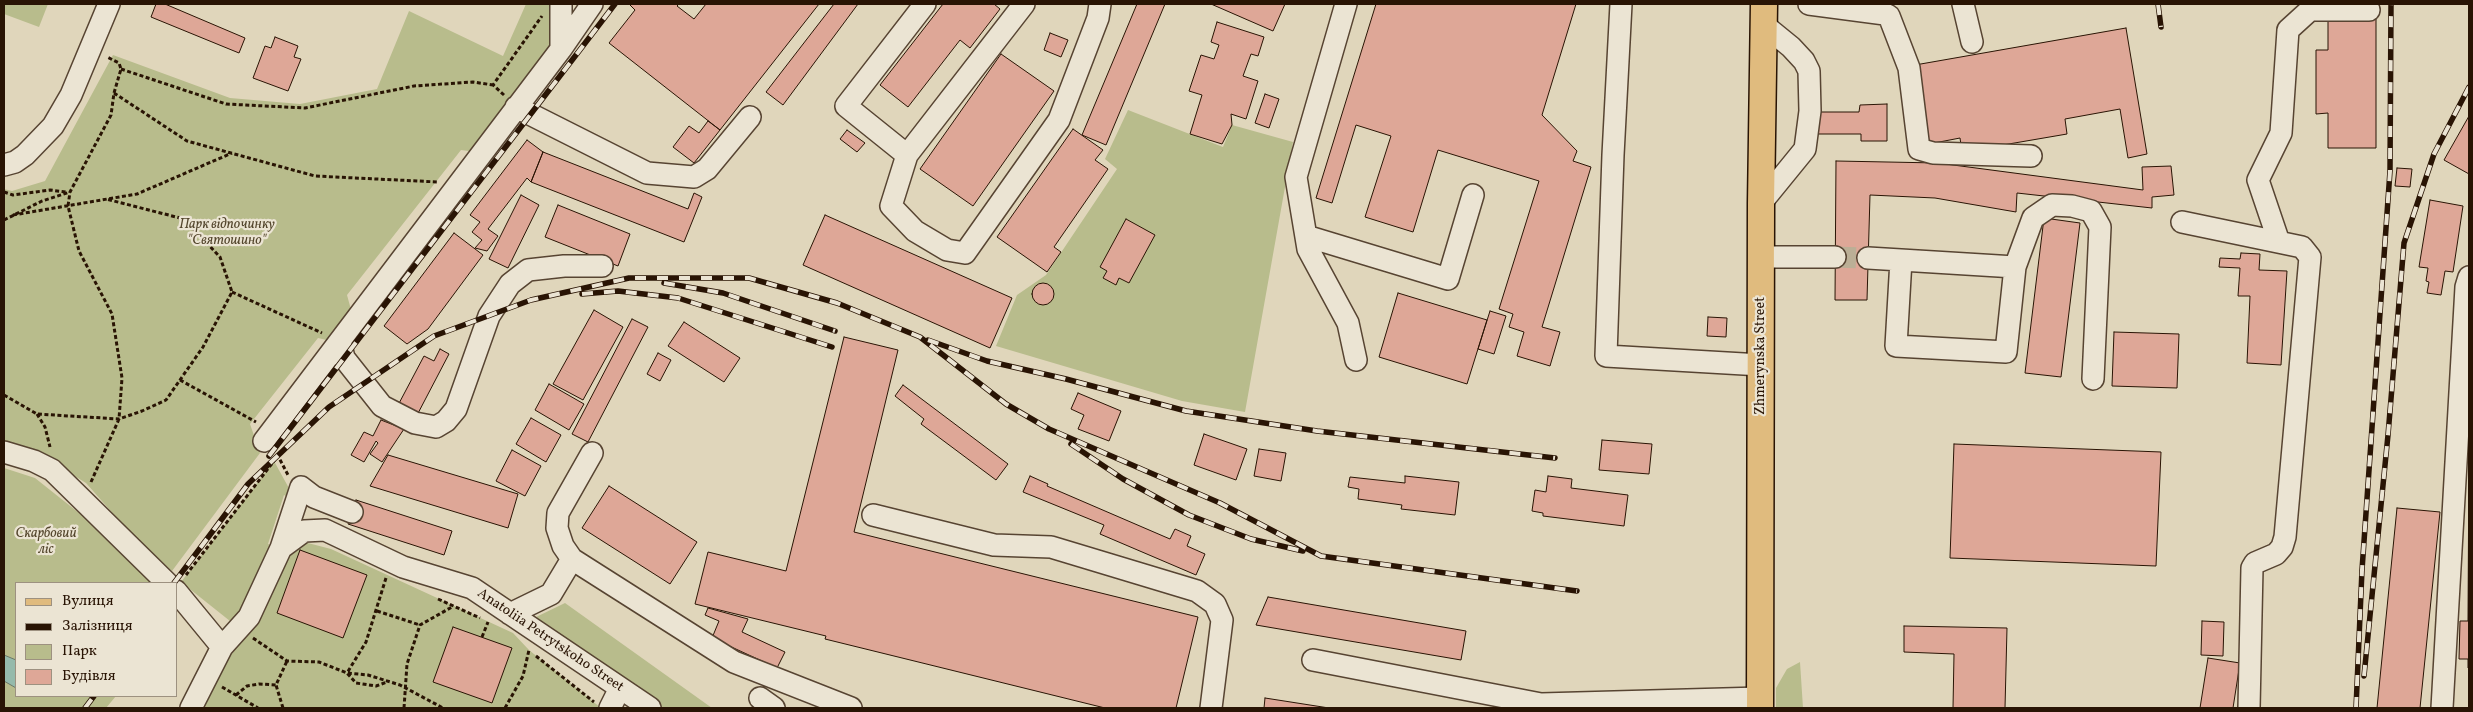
<!DOCTYPE html>
<meta charset="utf-8">
<style>
body{margin:0}
#map{position:relative;width:2473px;height:712px;overflow:hidden;background:#e0d6bb;font-family:Vollkorn,serif}
canvas{display:block}
.frame{position:absolute;inset:0;border:5px solid #291404;pointer-events:none}
.legend{position:absolute;left:15px;top:582px;width:162px;height:115px;box-sizing:border-box;background:#ebe4d3;border:1px solid #9d9180;margin:0;padding:6px 9px;list-style:none;font-size:15px;color:#291404}
.legend li{display:flex;align-items:center;gap:10px;height:25px}
.legend b{width:25px;border:1px solid #9d9180}
</style>
<div id="map">
<canvas width="2473" height="712"></canvas>
<div class="frame"></div>
<ul class="legend">
<li><b style="height:6px;background:#e0bb7e"></b>Вулиця</li>
<li><b style="height:6px;background:#291404"></b>Залізниця</li>
<li><b style="height:14px;background:#b8bc8c"></b>Парк</li>
<li><b style="height:14px;background:#dea797"></b>Будівля</li>
</ul>
</div>
<script>
const ctx = document.querySelector('canvas').getContext('2d');
ctx.lineJoin = 'round';
function fillPath(path, color) { ctx.fillStyle = color; ctx.fill(path, 'evenodd'); }
const shape = rows => new Path2D(rows.map(r => 'M' + r).join(''));
function strokePath(path, color, width, dash) { ctx.strokeStyle = color; ctx.lineWidth = width; ctx.lineCap = dash ? 'butt' : 'round'; ctx.setLineDash(dash || []); ctx.stroke(path); }
function label(font, color, halo, rows, align = 'center') {
  ctx.font = font + ' Vollkorn,serif'; ctx.lineWidth = 4.5; ctx.setLineDash([]); ctx.textBaseline = 'middle'; ctx.strokeStyle = halo; ctx.fillStyle = color; for (const [text, x, y, turn = 0] of rows) {
    ctx.save(); ctx.translate(x, y); ctx.rotate((+turn || 0) * Math.PI / 180); ctx.textAlign = isNaN(turn) ? turn : align; if (halo) ctx.strokeText(text, 0, 0); ctx.fillText(text, 0, 0); ctx.restore();
  }
}
fillPath(shape([
 [4,4,48,4,39,27,4,14],
 [526,4,554,4,549,54,477,152,461,150,347,295,353,317,335,342,318,338,250,424,260,453,172,571,132,535,86,483,37,453,4,443,4,189,12,191,45,181,113,55,230,98,300,104,377,89,409,11,503,56],
 [1128,110,1223,147,1232,125,1293,142,1245,412,1182,401,996,346,1017,295,1046,275,1117,169,1105,159],
 [274,461,296,501,284,495,268,544,276,547,235,625,181,582],
 [4,468,35,478,167,583,16,583,16,696,116,696,106,708,4,708],
 [304,542,331,549,513,633,529,650,601,708,202,708,226,659,247,634,294,549],
 [565,603,712,708,663,708,532,619],
 [1800,662,1803,708,1776,708,1776,688,1787,669]
]), '#b8bc8c');
const water = shape([
 [4,655,16,660,16,688,4,681,4,655]
]);
fillPath(water, '#95baab');
strokePath(water, '#6a7868', 1);
const building = shape([
 [156,4,165,4,245,38,239,53,151,17,156,4],
 [629,4,679,4,677,6,694,19,706,4,819,4,720,130,609,43,635,10,629,4],
 [834,4,858,4,783,105,766,92,834,4],
 [943,4,994,4,1000,9,970,48,960,40,908,107,880,85,943,4],
 [1137,4,1165,4,1106,145,1082,135,1137,4],
 [1211,4,1285,4,1273,31,1211,4],
 [1376,4,1576,4,1542,115,1577,151,1573,161,1591,167,1542,327,1560,332,1550,366,1517,356,1524,332,1509,327,1513,314,1499,309,1539,181,1438,150,1413,232,1365,217,1391,136,1356,125,1332,203,1316,198,1376,4],
 [2328,17,2376,17,2376,148,2328,148,2328,113,2316,114,2316,50,2328,50,2328,17],
 [1217,22,1264,37,1258,56,1251,54,1243,76,1258,81,1246,119,1231,114,1232,125,1222,144,1190,134,1202,95,1189,91,1201,55,1214,59,1219,45,1211,42,1217,22],
 [2126,28,2147,154,2128,158,2120,109,2065,119,2067,134,1962,152,1960,138,1929,144,1915,65,2126,28],
 [1050,33,1068,40,1061,57,1044,50,1050,33],
 [275,37,298,46,294,57,301,59,288,91,253,78,265,46,271,48,275,37],
 [1001,54,1054,91,973,206,920,169,1001,54],
 [1265,94,1279,99,1269,128,1255,123,1265,94],
 [1887,104,1887,141,1861,141,1861,134,1815,134,1814,112,1859,112,1860,105,1887,104],
 [2469,116,2469,174,2444,160,2469,116],
 [708,121,720,130,694,163,673,147,689,126,699,133,708,121],
 [1073,129,1103,150,1095,160,1108,169,1054,247,1061,252,1047,272,997,237,1073,129],
 [847,130,865,143,857,152,840,139,847,130],
 [527,140,543,152,531,182,527,178,488,229,498,236,487,251,475,248,482,240,472,232,480,222,470,215,527,140],
 [543,152,688,209,694,193,702,197,684,242,531,182,543,152],
 [1836,161,1938,163,2143,190,2142,167,2171,166,2174,195,2152,197,2152,208,2017,193,2016,212,1935,198,1870,195,1867,300,1835,300,1836,161],
 [2397,168,2412,169,2410,187,2395,186,2397,168],
 [521,195,539,205,508,268,489,259,521,195],
 [2430,200,2463,206,2453,272,2445,271,2441,295,2427,293,2429,282,2426,281,2428,268,2419,267,2430,200],
 [558,205,630,234,618,266,545,237,558,205],
 [825,215,1012,298,990,348,803,265,825,215],
 [2044,218,2080,223,2061,377,2025,373,2044,218],
 [1126,219,1155,235,1129,283,1119,278,1116,285,1103,278,1107,271,1100,267,1126,219],
 [454,233,483,255,428,329,407,344,384,326,454,233],
 [2241,253,2260,254,2259,270,2287,271,2281,365,2247,363,2250,296,2238,296,2240,268,2219,267,2220,258,2240,259,2241,253],
 '1032 294a11 11 0 1 1 22 0a11 11 0 1 1-22 0Z',
 [1398,293,1487,320,1467,384,1379,357,1398,293],
 [594,310,623,327,583,400,553,384,594,310],
 [1490,311,1506,316,1494,354,1478,349,1490,311],
 [1708,317,1727,318,1726,337,1707,336,1708,317],
 [632,319,648,327,588,442,572,434,632,319],
 [684,322,740,358,724,382,668,346,684,322],
 [2114,332,2179,334,2177,388,2112,386,2114,332],
 [844,337,898,350,854,532,1198,617,1176,708,1105,708,825,639,826,636,695,604,708,552,786,571,844,337],
 [440,349,449,354,415,419,396,409,424,356,434,361,440,349],
 [658,353,671,360,660,381,647,374,658,353],
 [549,384,584,404,569,430,535,410,549,384],
 [903,385,1008,464,996,480,921,424,924,419,895,396,903,385],
 [1078,393,1121,411,1109,441,1078,429,1084,415,1071,409,1078,393],
 [531,418,561,435,546,462,516,444,531,418],
 [381,420,404,429,382,462,370,454,378,443,376,441,364,462,351,455,364,432,373,436,381,420],
 [1204,434,1247,449,1236,480,1194,465,1204,434],
 [2469,439,2469,668,2468,668,2468,659,2459,659,2460,621,2468,621,2469,439],
 [1602,440,1652,444,1649,474,1599,470,1602,440],
 [1954,444,2161,452,2156,566,1950,558,1954,444],
 [1259,449,1286,453,1281,481,1254,476,1259,449],
 [512,450,541,466,525,496,496,481,512,450],
 [388,455,518,494,508,528,370,486,388,455],
 [1030,476,1048,484,1047,486,1170,539,1175,529,1191,536,1187,546,1205,554,1196,575,1100,534,1104,525,1023,492,1030,476],
 [1405,476,1459,482,1455,515,1401,509,1402,505,1358,499,1359,489,1348,487,1350,477,1405,483,1405,476],
 [1548,476,1572,479,1571,488,1628,495,1624,526,1543,516,1543,513,1532,511,1535,490,1546,492,1548,476],
 [609,486,697,542,670,584,582,528,609,486],
 [356,500,452,531,444,555,348,524,356,500],
 [2397,508,2440,512,2420,708,2377,708,2397,508],
 [300,550,367,575,343,638,277,613,300,550],
 [1268,597,1466,631,1461,660,1256,625,1268,597],
 [708,608,748,619,742,632,785,652,777,668,712,638,719,621,705,615,708,608],
 [2202,621,2224,622,2223,656,2201,655,2202,621],
 [1904,626,2007,628,2005,708,1953,708,1954,654,1904,652,1904,626],
 [453,627,512,648,492,703,433,682,453,627],
 [2208,658,2240,663,2233,708,2200,708,2208,658],
 [1265,698,1329,708,1264,708,1265,698]
]);
fillPath(building, '#dea797');
strokePath(building, '#291404', 1);
strokePath(shape([
 [1835,257,1868,258]
]), '#bbaf96', 21, [21, 11]);
const minor = shape([
 [561,4,561,49],
 [1024,4,907,155,891,206,915,231,947,250,965,253,1059,120,1098,18,1100,4],
 [1346,4,1296,177,1308,249,1348,323,1356,360],
 [1621,4,1613,155,1606,356,1761,365],
 [1809,4,1885,14,1889,16,1909,68,1919,149,1933,153,2031,156],
 [1963,4,1972,42],
 [516,107,647,173,694,177,707,169,750,117],
 [907,155,846,106,925,4],
 [4,165,15,162,25,155,53,126,71,95,109,4],
 [1761,203,1805,149,1810,111,1809,71,1804,61,1791,47,1764,25],
 [2182,222,2302,247,2310,257,2285,537,2282,547,2276,554,2255,563,2252,568,2249,708],
 [1306,236,1448,279,1473,195],
 [2279,242,2258,180,2281,133,2288,30,2310,10,2369,10],
 [1761,257,1835,257],
 [1868,258,1901,260,2015,267,2006,352,1896,346,1901,260],
 [2015,267,2033,218,2052,205,2072,206,2091,211,2100,227,2093,379],
 [340,341,344,358,382,406,415,423,436,427,446,421,456,409,489,316,510,284,528,270,564,266,602,266],
 [264,441,561,49,592,4],
 [4,452,34,461,52,470,167,583],
 [592,453,558,513,557,528,563,546,572,559,734,662,851,708],
 [873,515,994,545,1051,547,1197,591,1215,604,1222,620,1211,708],
 [281,548,301,487,314,497,352,512],
 [176,591,222,647],
 [510,614,551,594,572,559],
 [1313,660,1541,704,1760,698],
 [760,698,774,708],
 [191,708,222,647,249,617,281,548,304,531,325,530,403,567,472,588,650,708],
 [610,708,620,688],
 [2442,708,2466,287,2469,277]
]);
const major = shape([
 [1760,708,1761,203,1764,4]
]);
strokePath(minor, '#574432', 24);
strokePath(major, '#291404', 29);
strokePath(shape([
 [121,69,226,104,305,108,414,86,473,82,493,85],
 [114,93,187,141,315,176,438,182],
 [504,95,493,85,542,16],
 [4,192,13,195,50,190,66,192],
 [13,215,137,194,232,153],
 [4,220,42,201,70,192],
 [232,292,322,333],
 [180,380,256,422],
 [4,395,37,414,119,419,142,411,166,400,203,347,232,292,220,257,184,219,106,199],
 [37,414,45,427,50,447],
 [277,454,288,475],
 [91,482,119,419,122,378,112,314,79,251,68,206,70,192,111,115,114,93,121,69,119,63,107,57],
 [186,575,274,461,274,457],
 [386,578,366,642,347,673,356,683,376,686,387,682],
 [438,599,480,618],
 [377,611,420,625],
 [482,637,488,622],
 [253,638,287,661,319,662,347,673,368,675,400,685,443,708],
 [536,656,594,702],
 [222,687,258,708],
 [236,695,247,686,259,684,276,685],
 [283,708,276,685,287,661],
 [404,708,407,664,420,625,452,607],
 [505,708,523,676,529,650]
]), '#291404', 3, [4, 2.5]);
strokePath(minor, '#ebe4d3', 21);
strokePath(major, '#e0bb7e', 26);
const rail = shape([
 [2158,4,2161,27],
 [664,283,723,293,835,331],
 [582,294,618,291,678,298,832,347],
 [928,340,987,361,1066,379,1186,411,1317,431,1555,458],
 [1071,444,1123,479,1189,515,1251,539,1303,551],
 [269,456,615,4],
 [174,583,248,484,329,407,434,336,531,300,629,278,749,278,837,303,920,337,1006,404,1049,429,1220,503,1321,556,1577,591],
 [2364,676,2388,435,2404,243,2434,154,2469,87],
 [85,708,94,696],
 [2356,708,2362,570,2390,171,2391,4]
]);
strokePath(rail, '#291404', 5.5);
strokePath(rail, '#ebe4d3', 4, [11]);
label('italic 14px', '#54462d', '#ebe4d3', [
 ["Парк відпочинку",227,225],
 ["\"Святошино\"",227,241],
 ["Скарбовий",46,534],
 ["ліс",46,550]
]);
label('14px', '#291404', '#ebe4d3', [
 ["Zhmerynska Street",1761,356,-90],
 ["Anatoliia Petrytskoho Street",550,641,34]
]);
</script>
